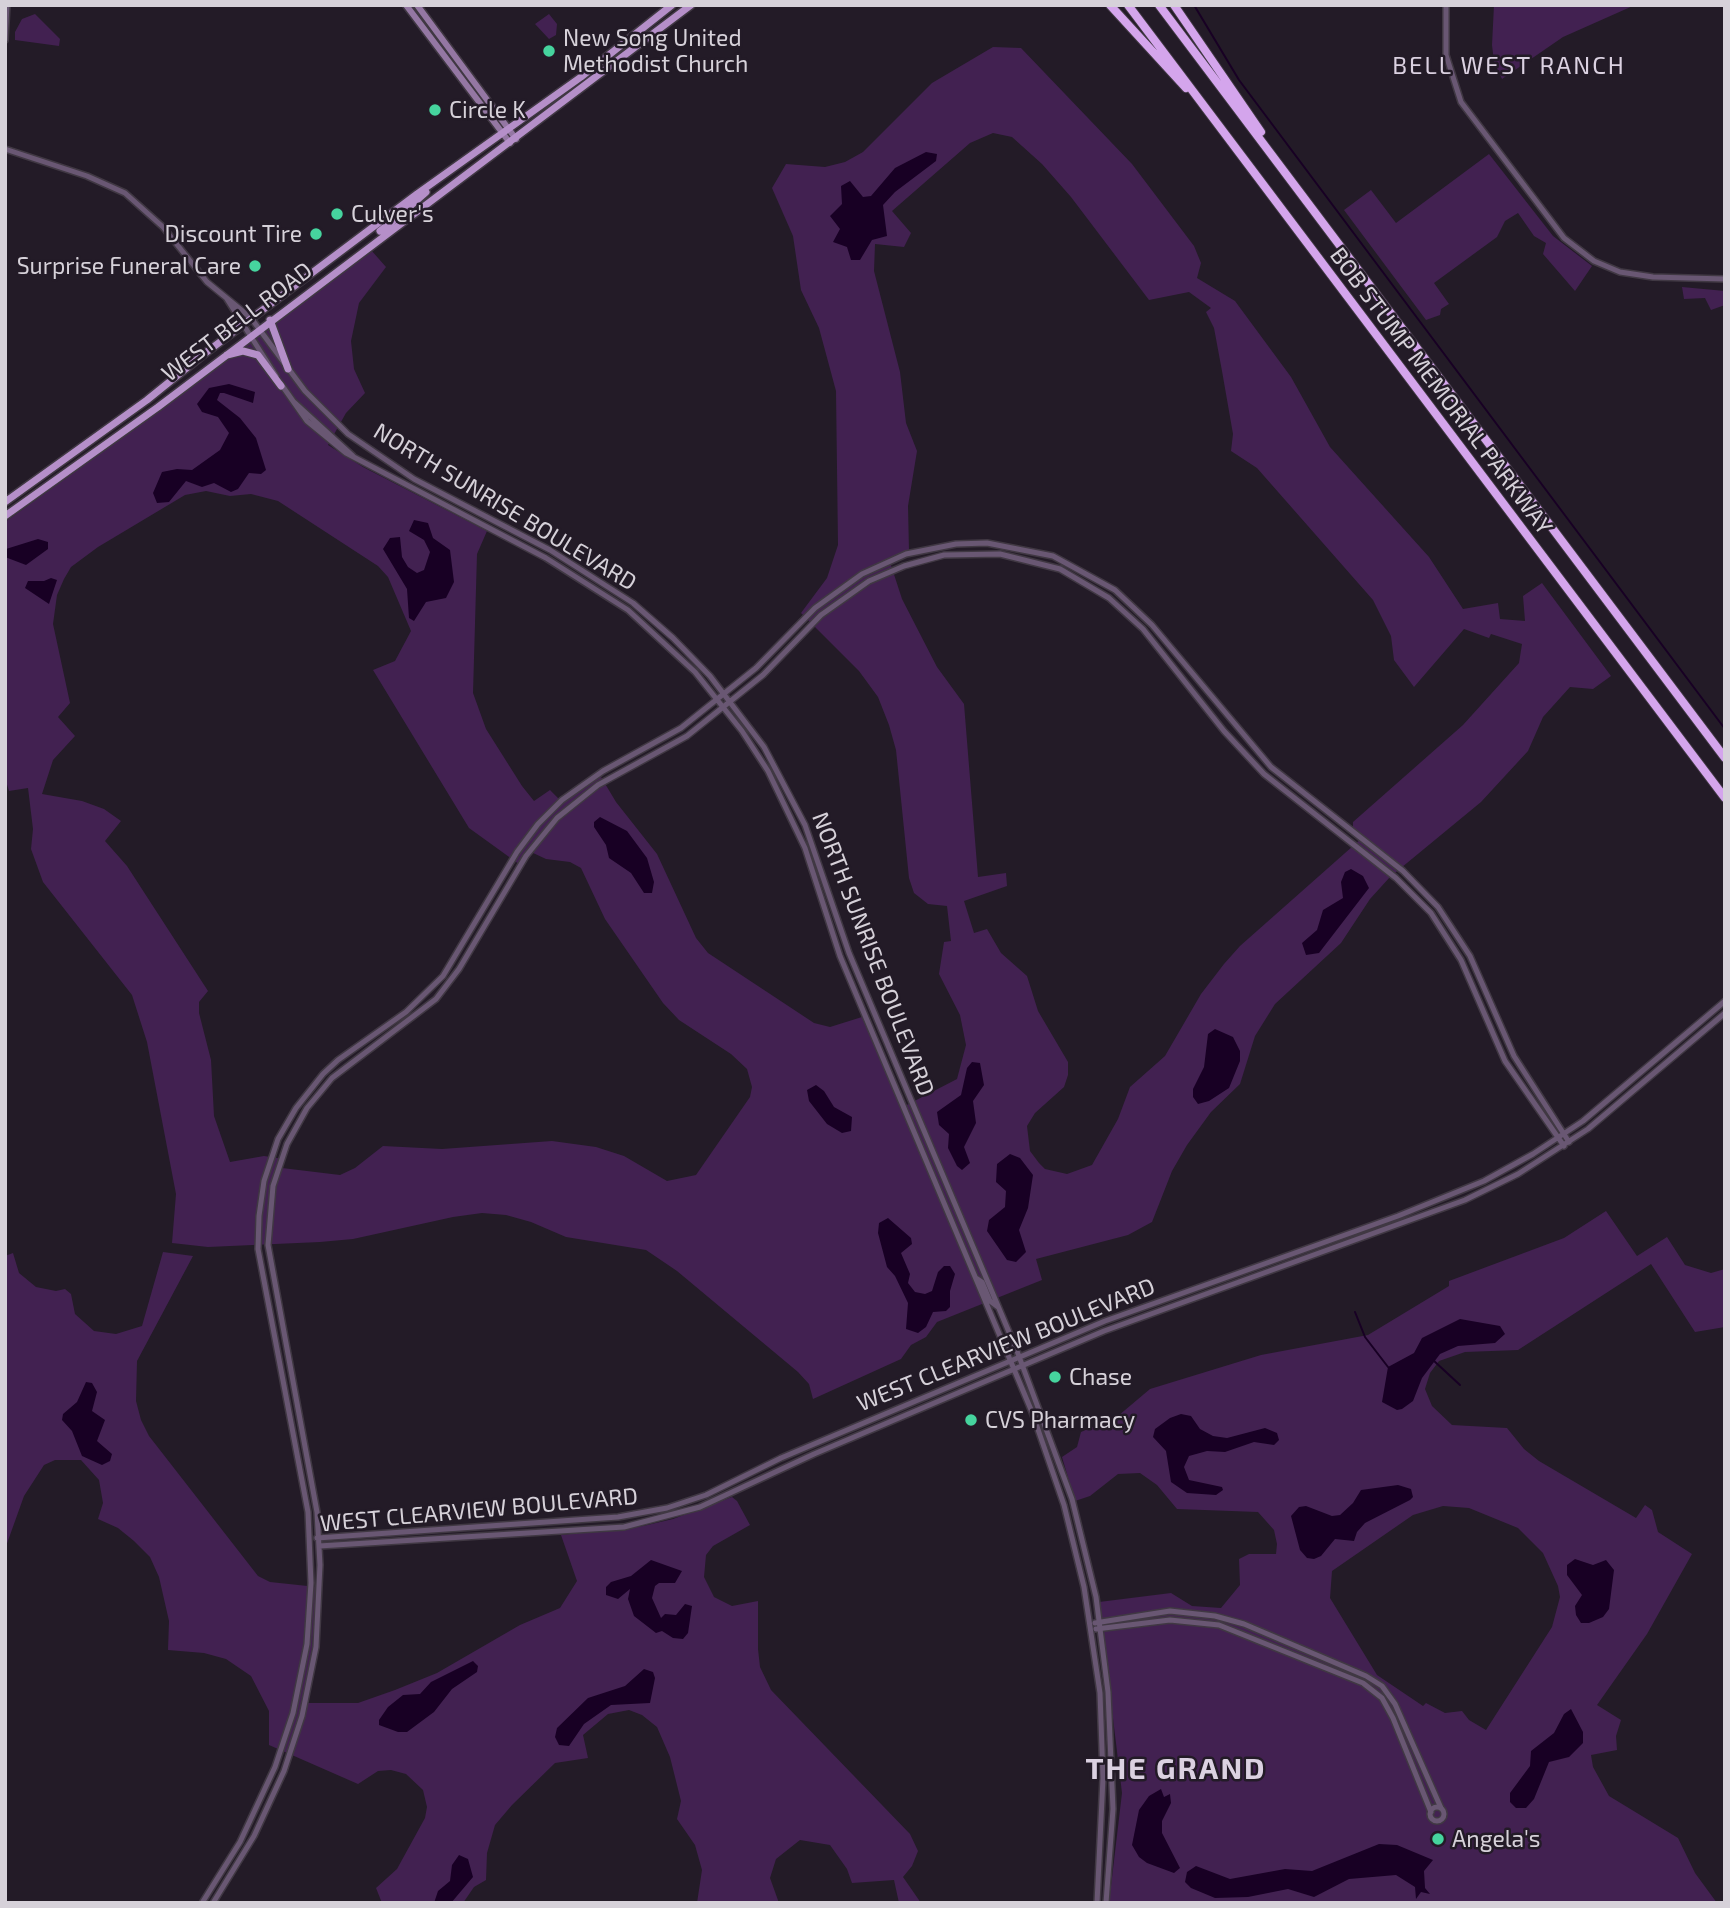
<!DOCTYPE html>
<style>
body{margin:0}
#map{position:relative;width:1730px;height:1908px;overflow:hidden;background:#231b27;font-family:"Exo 2",sans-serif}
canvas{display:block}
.frame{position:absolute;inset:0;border:7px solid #d6d1d9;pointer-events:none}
</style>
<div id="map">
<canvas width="1730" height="1908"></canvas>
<div class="frame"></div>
</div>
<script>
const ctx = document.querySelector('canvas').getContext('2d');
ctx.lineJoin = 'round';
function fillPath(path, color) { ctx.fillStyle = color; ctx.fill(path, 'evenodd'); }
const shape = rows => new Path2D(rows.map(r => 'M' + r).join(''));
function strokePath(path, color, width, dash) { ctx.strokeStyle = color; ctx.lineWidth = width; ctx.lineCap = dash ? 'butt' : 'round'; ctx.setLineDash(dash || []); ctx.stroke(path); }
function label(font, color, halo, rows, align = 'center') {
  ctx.font = font + ' "Exo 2",sans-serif'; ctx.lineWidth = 5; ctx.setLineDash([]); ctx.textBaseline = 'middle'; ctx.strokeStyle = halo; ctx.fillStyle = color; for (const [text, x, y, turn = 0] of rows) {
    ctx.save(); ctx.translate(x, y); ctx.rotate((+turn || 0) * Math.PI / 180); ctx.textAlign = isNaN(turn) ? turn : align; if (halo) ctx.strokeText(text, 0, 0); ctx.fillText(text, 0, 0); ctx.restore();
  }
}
fillPath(shape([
 [1494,5,1635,5,1563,37,1502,79,1494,62,1492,45],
 [35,14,60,39,59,46,15,40,15,32,22,19],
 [549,14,557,24,556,35,549,39,535,24],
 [993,47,1021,48,1132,164,1194,246,1201,263,1197,278,1235,301,1291,377,1330,447,1429,557,1463,609,1498,603,1500,619,1525,621,1523,596,1542,583,1611,676,1593,689,1570,687,1543,717,1528,751,1481,802,1390,877,1370,899,1341,943,1275,1004,1255,1036,1240,1084,1211,1112,1187,1145,1172,1171,1152,1222,1128,1235,1036,1259,1042,1280,937,1322,926,1337,911,1345,901,1359,813,1399,809,1384,798,1372,677,1271,646,1250,566,1237,531,1222,506,1215,482,1213,453,1217,353,1239,320,1242,208,1247,172,1243,176,1194,147,1042,132,995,43,882,31,849,33,829,28,788,9,791,5,778,5,522,149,418,371,250,386,267,359,303,351,341,354,369,365,393,346,413,328,445,363,467,487,531,477,554,473,693,486,729,522,786,534,801,550,790,559,799,598,772,616,802,657,854,696,938,708,953,814,1023,830,1027,862,1017,901,1108,957,1079,966,1045,960,1015,939,974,944,942,951,941,947,906,928,904,914,893,909,878,896,750,889,725,878,697,859,671,801,613,827,578,838,545,836,391,819,328,801,290,793,236,772,188,786,164,825,167,845,162,863,152,932,83],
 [993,133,1012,137,1042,164,1071,197,1149,300,1189,292,1211,308,1206,312,1214,328,1222,371,1233,434,1231,451,1257,468,1373,600,1391,636,1394,660,1414,687,1464,629,1489,638,1491,634,1522,644,1519,663,1463,725,1353,822,1353,831,1362,838,1240,946,1224,964,1201,994,1165,1056,1130,1087,1118,1119,1092,1165,1067,1174,1045,1169,1039,1163,1030,1151,1027,1126,1035,1113,1064,1087,1068,1075,1068,1062,1038,1011,1027,976,1001,953,987,929,974,933,964,901,1007,886,1006,873,978,877,964,704,937,667,902,599,889,559,909,551,908,506,917,451,906,423,900,372,874,271,875,244,904,247,911,233,892,211,970,143],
 [206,491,230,496,251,494,278,501,378,566,388,577,411,631,395,661,373,670,469,828,523,867,531,852,546,859,570,862,581,868,605,919,663,1003,679,1020,731,1054,747,1069,752,1087,750,1097,696,1175,667,1181,624,1156,596,1147,552,1141,442,1149,383,1146,355,1168,340,1175,282,1168,284,1159,264,1156,230,1162,214,1116,211,1060,199,1013,199,1002,208,991,127,866,105,841,121,821,104,809,82,801,42,794,53,760,75,736,58,717,70,703,53,624,57,595,64,579,71,567,98,547,185,495],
 [1489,154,1553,236,1592,266,1575,291,1543,254,1546,243,1534,236,1518,213,1505,221,1497,237,1434,283,1449,304,1441,309,1440,315,1426,320,1344,210,1371,190,1396,223],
 [1682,287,1725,291,1725,305,1711,310,1705,298,1684,299],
 [1606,1211,1637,1256,1667,1237,1685,1265,1711,1273,1725,1269,1725,1327,1695,1332,1651,1264,1518,1350,1465,1352,1439,1361,1430,1373,1425,1389,1432,1406,1452,1425,1507,1428,1524,1449,1539,1461,1636,1518,1645,1505,1652,1510,1658,1532,1692,1554,1647,1634,1597,1705,1621,1720,1616,1736,1617,1750,1591,1755,1593,1767,1609,1796,1678,1838,1695,1873,1717,1903,1109,1903,1122,1793,1099,1602,1171,1593,1192,1606,1221,1608,1240,1585,1239,1559,1249,1554,1276,1554,1277,1544,1274,1530,1258,1512,1177,1509,1157,1485,1140,1473,1118,1474,1090,1496,1075,1501,1062,1457,1077,1447,1081,1432,1118,1416,1150,1389,1261,1355,1368,1335,1449,1286,1449,1281,1564,1238],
 [1443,1506,1469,1508,1518,1528,1543,1553,1558,1586,1560,1597,1552,1627,1486,1730,1469,1720,1462,1711,1445,1713,1426,1703,1423,1706,1377,1675,1330,1598,1332,1571,1413,1515],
 [163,1252,193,1256,137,1361,136,1401,141,1420,149,1436,258,1576,270,1582,317,1587,311,1660,301,1703,358,1703,395,1690,437,1673,520,1625,560,1608,577,1581,561,1535,643,1526,673,1519,732,1497,737,1501,750,1525,713,1546,706,1555,704,1577,714,1597,732,1606,758,1601,758,1649,760,1667,771,1690,910,1834,918,1851,912,1866,903,1877,921,1903,899,1903,894,1880,852,1883,847,1869,830,1845,800,1840,776,1859,770,1878,779,1903,697,1903,702,1870,695,1845,677,1819,681,1801,670,1757,657,1727,642,1715,629,1710,608,1714,583,1735,588,1758,555,1763,512,1805,495,1825,487,1853,486,1880,474,1887,463,1903,382,1903,376,1888,397,1869,425,1818,427,1807,423,1790,406,1774,391,1770,378,1771,358,1784,269,1745,269,1711,251,1676,226,1659,204,1653,168,1650,169,1621,159,1577,150,1557,134,1541,118,1528,98,1519,103,1503,99,1480,81,1460,55,1460,44,1465,24,1496,5,1549,5,1256,13,1253,19,1273,36,1287,56,1291,65,1289,71,1294,75,1314,94,1331,116,1334,142,1326]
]), '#422151');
fillPath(shape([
 [926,152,937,154,936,161,895,192,883,205,887,236,872,240,860,260,851,260,847,247,833,242,840,229,830,216,842,204,841,186,850,181,863,197,871,196,895,168],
 [229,384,255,392,253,403,224,393,220,393,217,400,240,418,256,438,266,470,261,474,249,473,238,489,231,492,214,483,202,487,186,481,169,502,157,503,153,493,162,472,177,469,192,470,220,450,229,433,218,417,202,412,197,404,209,388],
 [414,520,428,523,433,538,450,550,454,582,446,598,426,602,414,621,409,618,407,589,383,549,390,538,400,537,402,557,408,567,417,573,424,570,430,552,424,540,409,531],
 [38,539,48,542,48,549,26,565,5,557,6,549],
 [51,578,57,580,49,604,25,588,28,581,44,581],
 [600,817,627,831,647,858,654,882,652,893,644,893,631,873,609,858,606,845,594,827,594,822],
 [1351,869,1363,876,1369,888,1319,953,1306,955,1302,943,1317,930,1323,910,1343,898,1341,882,1345,872],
 [1215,1029,1233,1037,1240,1051,1240,1061,1229,1088,1209,1101,1198,1104,1193,1097,1193,1089,1204,1067,1208,1034],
 [972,1062,980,1063,984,1085,973,1101,976,1123,964,1147,970,1163,962,1170,957,1166,948,1148,949,1134,939,1125,937,1112,961,1095,967,1068],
 [816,1085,824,1091,834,1107,852,1117,851,1131,842,1133,827,1124,809,1101,807,1090],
 [1010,1154,1020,1158,1033,1175,1028,1208,1019,1230,1026,1252,1016,1262,1007,1260,987,1231,989,1220,1005,1207,1006,1191,996,1182,997,1164],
 [888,1218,911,1238,912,1244,901,1253,910,1274,908,1283,915,1292,925,1294,932,1291,938,1272,944,1266,950,1266,955,1274,950,1291,950,1307,946,1311,933,1312,926,1327,918,1333,906,1329,908,1303,895,1276,887,1267,878,1233,879,1223],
 [1460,1319,1500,1326,1505,1334,1495,1343,1458,1346,1440,1354,1422,1378,1413,1401,1402,1409,1397,1410,1382,1402,1388,1367,1414,1353,1422,1338],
 [86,1382,92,1383,97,1392,92,1411,105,1420,97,1441,112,1454,110,1461,102,1465,82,1456,72,1431,62,1420,63,1414,77,1402],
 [1181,1414,1191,1416,1200,1429,1213,1436,1227,1438,1265,1428,1277,1433,1279,1440,1274,1445,1254,1442,1225,1452,1207,1451,1189,1456,1184,1467,1189,1480,1222,1487,1223,1490,1216,1495,1187,1493,1171,1482,1166,1451,1153,1437,1155,1429,1170,1418],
 [1398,1485,1411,1489,1413,1497,1410,1500,1365,1523,1357,1532,1354,1541,1335,1539,1321,1556,1314,1559,1307,1558,1300,1550,1291,1516,1299,1507,1306,1506,1332,1516,1340,1515,1353,1503,1361,1490],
 [1575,1559,1593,1565,1606,1560,1614,1570,1609,1609,1603,1617,1589,1623,1581,1623,1576,1615,1575,1606,1582,1595,1567,1575,1567,1565],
 [651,1560,682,1571,675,1583,659,1583,655,1586,652,1598,661,1618,665,1614,676,1615,685,1604,692,1606,688,1633,683,1639,673,1638,662,1631,656,1633,634,1616,628,1599,630,1589,618,1599,606,1595,606,1587,611,1582,631,1576],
 [473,1661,478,1666,477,1672,452,1689,434,1712,407,1732,398,1732,379,1725,379,1720,388,1707,403,1695,420,1694,431,1682],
 [644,1669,653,1672,655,1678,650,1703,611,1705,584,1724,569,1746,559,1745,555,1737,557,1728,588,1698,625,1686],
 [1571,1709,1583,1732,1583,1743,1569,1757,1549,1762,1534,1799,1526,1808,1516,1808,1510,1802,1510,1793,1530,1766,1531,1751,1554,1733,1564,1714],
 [1161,1789,1164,1797,1170,1794,1171,1803,1162,1821,1162,1833,1180,1868,1174,1873,1147,1863,1139,1857,1132,1845,1139,1810,1149,1796],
 [1379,1844,1397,1845,1433,1860,1424,1871,1425,1888,1430,1894,1421,1892,1416,1899,1415,1887,1396,1875,1349,1879,1314,1897,1288,1889,1248,1897,1215,1898,1191,1888,1185,1882,1187,1872,1196,1866,1230,1879,1285,1869,1312,1871],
 [459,1855,468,1859,473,1877,451,1903,434,1903,438,1891,450,1881,452,1865]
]), '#180024');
strokePath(shape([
 [1194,5,1239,80,1725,729],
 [1355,1312,1365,1337,1388,1367],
 [1433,1360,1460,1385]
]), '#180024', 2);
const tertiary = shape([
 [1446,5,1446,55,1461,102,1564,238,1594,261,1620,272,1653,277,1725,279],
 [5,40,7,5],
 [5,149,87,176,125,193,163,227,207,282,251,318,305,391,348,434,414,479,550,550,633,603,673,638,710,676,764,747,805,825,849,953,1017,1351,1072,1499,1096,1597,1108,1692,1113,1809,1106,1903],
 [227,299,276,376],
 [281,384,307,421,346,453,546,558,628,610,695,672,742,731,768,771,805,848,840,956,1032,1412,1064,1505,1084,1587,1100,1693,1103,1778,1097,1903],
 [294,402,353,456],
 [976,1278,982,1282,990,1301,998,1307],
 [317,1538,618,1517,667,1508,706,1495,781,1458,1105,1321,1398,1216,1484,1181,1533,1154,1583,1121,1725,1001],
 [319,1546,624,1527,700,1507,814,1454,1104,1331,1465,1200,1518,1174,1588,1129,1725,1013],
 [1095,1623,1170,1611,1215,1616,1244,1624,1366,1676,1382,1686,1395,1704,1441,1808],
 [1096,1629,1170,1620,1219,1625,1363,1683,1382,1698,1393,1718,1431,1812],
 '1430 1814a7 7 0 1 1 14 0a7 7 0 1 1-14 0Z',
 [202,1903,240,1842,275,1767,293,1713,307,1644,311,1583,308,1512,258,1249,259,1216,264,1181,278,1139,296,1108,323,1074,338,1060,406,1012,443,976,517,852,538,824,562,800,603,771,681,728,756,668,815,608,862,574,906,554,956,544,987,543,1053,556,1115,590,1152,625,1271,767,1403,871,1438,907,1470,956,1514,1056,1569,1142],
 [213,1903,254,1836,284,1771,302,1716,316,1647,320,1565,317,1512,268,1245,273,1186,287,1144,307,1108,332,1078,436,999,459,969,526,856,557,818,598,785,687,736,763,675,821,615,869,581,904,566,944,555,1000,554,1060,569,1109,598,1143,629,1224,731,1264,774,1396,878,1431,913,1461,960,1505,1061,1564,1146]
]);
const secondary = shape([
 [406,5,510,143],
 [417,5,516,139]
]);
const primary = shape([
 [403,220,401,214,426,192],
 [380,231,393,221,392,213],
 [270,320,288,369],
 [227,355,243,351,258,355,281,386],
 [5,502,147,400,204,354,417,194,581,77,672,5],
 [5,516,158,407,691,5]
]);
const motorway = shape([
 [1110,5,1186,88],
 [1128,5,1725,798],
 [1159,5,1725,758],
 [1174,5,1261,132]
]);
strokePath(tertiary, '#403843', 8);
strokePath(secondary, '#403843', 9);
strokePath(primary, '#403843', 10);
strokePath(motorway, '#403843', 10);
strokePath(tertiary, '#695773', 5);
strokePath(secondary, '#9477a3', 6);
strokePath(primary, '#b58fc9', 7);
strokePath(motorway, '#d4a5ec', 8);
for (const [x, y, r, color] of [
 [549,51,7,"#46d49e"],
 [435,110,7,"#46d49e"],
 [337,214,7,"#46d49e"],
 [316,234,7,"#46d49e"],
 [255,266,7,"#46d49e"],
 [1055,1377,7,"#46d49e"],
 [971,1420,7,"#46d49e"],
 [1438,1839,7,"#46d49e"]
]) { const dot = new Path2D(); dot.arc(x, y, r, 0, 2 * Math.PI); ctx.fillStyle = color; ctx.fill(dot); strokePath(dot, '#231b27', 2.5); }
label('23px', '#d6d1d9', '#231b27', [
 ["New Song United",563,38],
 ["Methodist Church",563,64],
 ["Circle K",449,110],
 ["Culver's",351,214],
 ["Discount Tire",302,234,"right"],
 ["Surprise Funeral Care",241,266,"right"],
 ["Chase",1069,1377],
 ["CVS Pharmacy",985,1420],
 ["Angela's",1452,1839]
], 'left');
label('23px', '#d6d1d9', '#231b27', [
 ["WEST BELL ROAD",237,322,-37],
 ["BOB STUMP MEMORIAL PARKWAY",1441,391,53],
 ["NORTH SUNRISE BOULEVARD",505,507,31],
 ["NORTH SUNRISE BOULEVARD",873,954,69],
 ["WEST CLEARVIEW BOULEVARD",1006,1345,-22],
 ["WEST CLEARVIEW BOULEVARD",479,1510,-5]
]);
ctx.letterSpacing = '2px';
label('24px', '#dbd1e1', '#231b27', [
 ["BELL WEST RANCH",1509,66]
]);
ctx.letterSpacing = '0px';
ctx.letterSpacing = '2px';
label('bold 30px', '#dbd1e1', '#231b27', [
 ["THE GRAND",1176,1769]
]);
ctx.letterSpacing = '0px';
</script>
